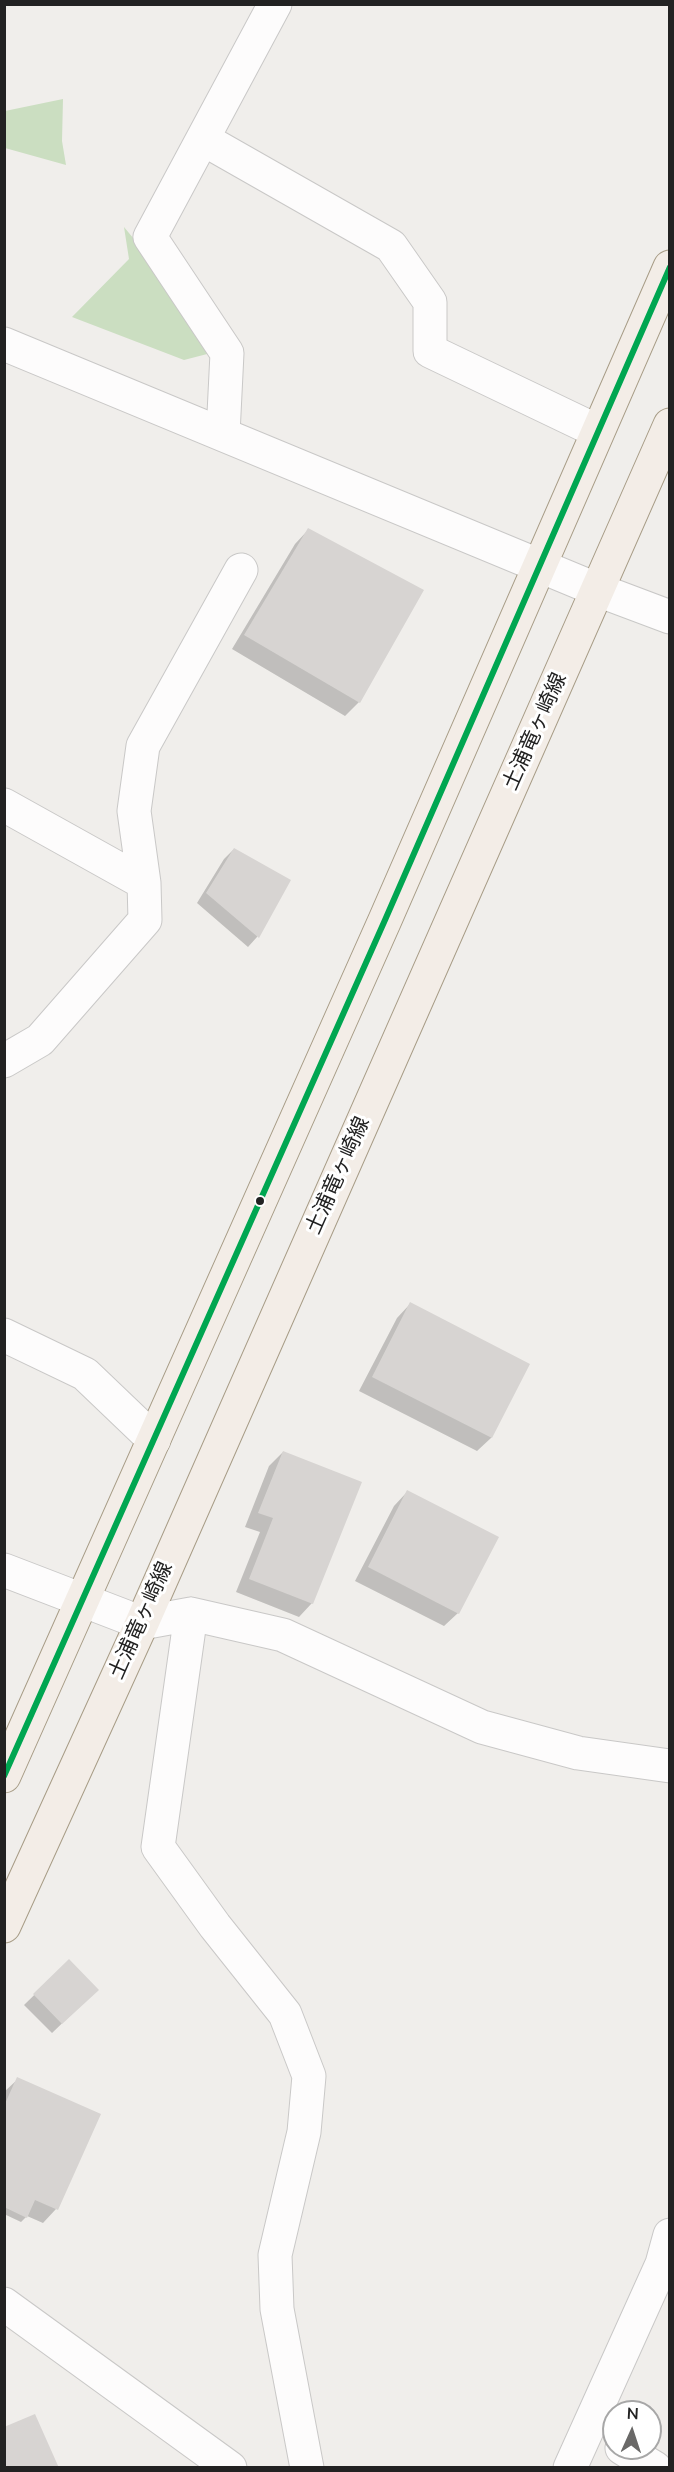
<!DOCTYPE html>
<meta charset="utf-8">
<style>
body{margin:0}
#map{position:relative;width:674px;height:2472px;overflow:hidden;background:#f0eeeb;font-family:"Nunito Sans",sans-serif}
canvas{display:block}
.frame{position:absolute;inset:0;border:6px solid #222;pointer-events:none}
.north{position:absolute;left:602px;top:2400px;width:60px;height:60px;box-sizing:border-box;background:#fff;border:2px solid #a7a7a7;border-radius:50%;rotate:3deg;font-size:16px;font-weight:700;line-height:24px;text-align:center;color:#222}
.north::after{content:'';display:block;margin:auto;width:21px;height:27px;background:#6a6968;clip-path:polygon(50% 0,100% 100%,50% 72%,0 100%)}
</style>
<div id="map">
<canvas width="674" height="2472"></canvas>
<div class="frame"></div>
<div class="north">N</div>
</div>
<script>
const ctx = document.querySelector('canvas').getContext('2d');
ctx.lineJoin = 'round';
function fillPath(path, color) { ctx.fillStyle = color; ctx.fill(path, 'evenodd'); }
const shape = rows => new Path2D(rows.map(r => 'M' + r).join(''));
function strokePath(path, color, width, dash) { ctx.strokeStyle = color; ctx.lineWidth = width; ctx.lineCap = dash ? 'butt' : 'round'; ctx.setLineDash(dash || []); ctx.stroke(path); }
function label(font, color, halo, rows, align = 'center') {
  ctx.font = font + ' "Nunito Sans","Noto Sans JP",sans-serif'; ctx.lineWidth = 6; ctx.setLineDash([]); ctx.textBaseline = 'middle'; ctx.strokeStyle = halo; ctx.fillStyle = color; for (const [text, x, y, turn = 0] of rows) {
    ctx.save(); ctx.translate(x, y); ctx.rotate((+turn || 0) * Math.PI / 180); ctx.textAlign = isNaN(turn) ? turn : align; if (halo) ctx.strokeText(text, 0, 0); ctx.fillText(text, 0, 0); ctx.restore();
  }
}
fillPath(shape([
 [63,99,62,141,66,165,5,148,5,111],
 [124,227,143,250,211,353,184,360,72,317,129,259]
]), '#cbdec1');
fillPath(shape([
 [308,530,359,702,345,716,232,649,295,544],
 [234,849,289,881,257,937,248,947,197,903,224,859],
 [410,1304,528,1365,491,1438,477,1451,359,1391,397,1318],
 [283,1452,312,1603,299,1617,236,1592,260,1532,245,1527,269,1466],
 [407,1492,458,1613,444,1626,355,1581,394,1506],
 [69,1961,97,1990,52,2033,24,2005],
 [18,2079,99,2115,56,2209,43,2223,27,2216,21,2222,4,2214,4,2092]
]), '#0003');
fillPath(shape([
 [308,528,424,590,360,703,244,635],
 [234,848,291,880,259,938,206,893],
 [410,1302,530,1364,492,1438,372,1377],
 [283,1451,362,1482,313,1604,249,1579,273,1518,258,1513],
 [407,1490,499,1537,459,1614,368,1567],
 [69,1959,99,1990,62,2024,33,1994],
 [17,2077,101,2114,58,2210,35,2200,27,2218,4,2207,4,2106],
 [35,2414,59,2468,4,2468,4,2427]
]), '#d7d4d2');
const minor = shape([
 [203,139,391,246,430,302,430,351,597,431],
 [4,344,598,590,670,617],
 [223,434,227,353,150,237,275,4],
 [4,805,144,883],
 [4,1061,40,1040,145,920,144,883,134,811,143,746,241,570],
 [4,1335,85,1374,154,1440],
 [4,1570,142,1623,191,1614,283,1635,482,1727,578,1753,670,1766],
 [191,1614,158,1847,215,1926,285,2014,309,2076,304,2132,275,2255,277,2309,307,2468],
 [4,2304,230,2468],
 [622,2448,655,2468],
 [570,2468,662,2264,670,2235]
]);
const major = shape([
 [4,1776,385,920,670,267],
 [4,1926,142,1623,670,425]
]);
strokePath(minor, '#c9c8c7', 35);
strokePath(major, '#a79c86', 35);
strokePath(minor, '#fdfcfc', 33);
strokePath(major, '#f3ede7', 33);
strokePath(shape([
 [4,1776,385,920,670,267]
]), '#00a651', 6);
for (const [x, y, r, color] of [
 [260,1201,5,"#222"]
]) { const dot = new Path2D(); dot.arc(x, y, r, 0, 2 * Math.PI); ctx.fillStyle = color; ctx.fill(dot); strokePath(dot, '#fff', 2); }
label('21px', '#222', '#fff', [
 ["土浦竜ヶ崎線",536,732,-66],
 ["土浦竜ヶ崎線",339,1176,-66],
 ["土浦竜ヶ崎線",142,1621,-66]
]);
</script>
